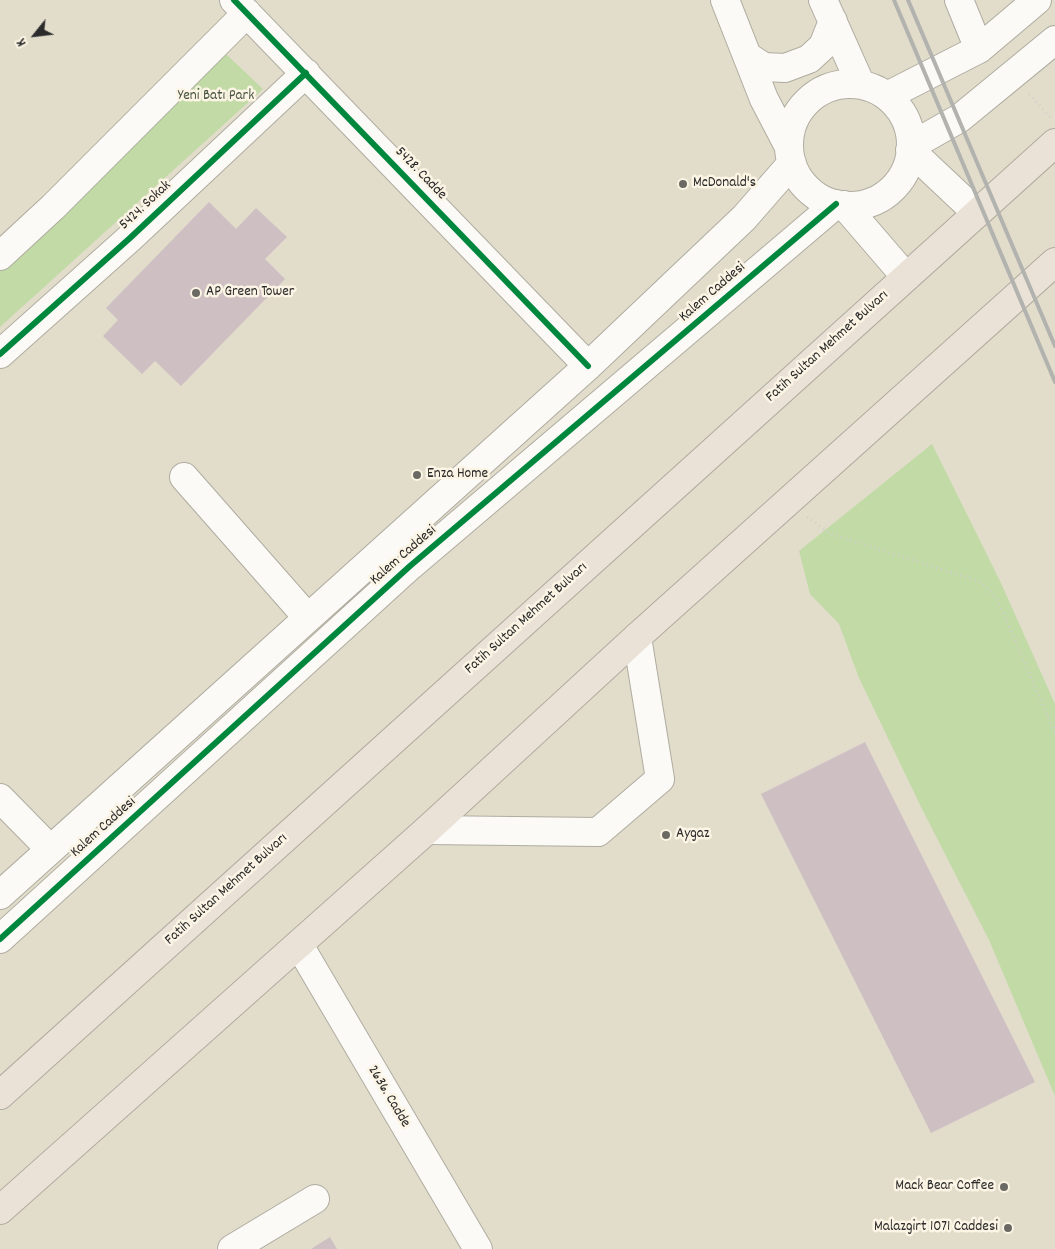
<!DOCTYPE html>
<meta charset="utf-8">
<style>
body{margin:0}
#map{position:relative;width:1055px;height:1249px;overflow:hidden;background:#e2ddcb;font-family:Dekko,sans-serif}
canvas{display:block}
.north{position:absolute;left:10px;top:10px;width:50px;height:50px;-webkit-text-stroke:4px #fcf5e5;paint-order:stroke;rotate:241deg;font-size:14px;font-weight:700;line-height:20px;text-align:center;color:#2b2b2b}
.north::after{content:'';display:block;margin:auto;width:18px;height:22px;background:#2b2b2b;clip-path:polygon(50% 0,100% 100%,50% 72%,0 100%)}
</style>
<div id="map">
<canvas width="1055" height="1249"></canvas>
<div class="north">K</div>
</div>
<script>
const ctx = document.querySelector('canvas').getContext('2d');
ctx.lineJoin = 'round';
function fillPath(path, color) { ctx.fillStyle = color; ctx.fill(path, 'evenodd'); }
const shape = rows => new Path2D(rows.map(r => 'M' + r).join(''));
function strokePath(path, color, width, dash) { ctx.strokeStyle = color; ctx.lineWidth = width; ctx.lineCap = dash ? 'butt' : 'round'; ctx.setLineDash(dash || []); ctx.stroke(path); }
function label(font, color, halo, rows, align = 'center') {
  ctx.font = font + ' Dekko,sans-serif'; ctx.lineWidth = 5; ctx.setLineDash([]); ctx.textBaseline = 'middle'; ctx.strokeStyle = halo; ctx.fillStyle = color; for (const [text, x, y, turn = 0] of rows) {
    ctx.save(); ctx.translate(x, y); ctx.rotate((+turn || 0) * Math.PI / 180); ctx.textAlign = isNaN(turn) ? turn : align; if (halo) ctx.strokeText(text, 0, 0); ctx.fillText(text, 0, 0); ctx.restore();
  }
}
fillPath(shape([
 [226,54,263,89,0,327,0,263],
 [932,444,1001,583,1055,704,1055,1096,989,940,922,809,859,678,839,624,810,594,799,551]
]), '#c1daa6');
fillPath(shape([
 [209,202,236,229,256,208,287,237,265,259,285,279,181,386,155,361,142,374,103,336,118,320,106,308],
 [865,742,1035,1082,931,1133,761,794],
 [330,1237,337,1249,311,1249]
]), '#cebfc3');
const minor = shape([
 [234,0,588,366],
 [725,0,764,99,789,147],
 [823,0,861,85],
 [959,0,979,49],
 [747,56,764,67,785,68,809,59,823,46,833,21],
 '789 145a61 61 0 1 1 122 0a61 61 0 1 1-122 0Z',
 [887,96,979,49,1037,0],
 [911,146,960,118,1055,40],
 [910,150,977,213],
 [844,205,906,277],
 [0,256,53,207,247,13],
 [0,354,130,238,306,73],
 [184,477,308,618],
 [0,798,50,849],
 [427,830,598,832,660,779,637,637],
 [0,895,588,366,744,218,792,163],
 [0,939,410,566,836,204],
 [299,945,478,1249],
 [232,1249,315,1199]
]);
const highway = shape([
 [0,1095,1055,143],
 [0,1210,427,830,637,637,1055,262]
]);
strokePath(minor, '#afaca0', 30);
strokePath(highway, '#afaca0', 30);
strokePath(shape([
 [1029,94,1050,117],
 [807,517,831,534,975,580,986,586,998,601,1055,733]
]), '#d1cfcb', 3, [1, 4]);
strokePath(minor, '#fbfaf7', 28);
strokePath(highway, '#eae2d6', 28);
strokePath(shape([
 [894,0,1055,382],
 [908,0,1055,346]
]), '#b2b2af', 4);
strokePath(shape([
 [234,0,588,366],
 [0,354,130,238,306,73],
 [0,939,410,566,836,204]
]), '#00873e', 6);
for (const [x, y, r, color] of [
 [683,184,5,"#6b6963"],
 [196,293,5,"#6b6963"],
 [417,475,5,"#6b6963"],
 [666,835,5,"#6b6963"],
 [1004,1187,5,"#6b6963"],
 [1008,1228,5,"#6b6963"]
]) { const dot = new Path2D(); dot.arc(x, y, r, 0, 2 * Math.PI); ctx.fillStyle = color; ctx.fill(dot); strokePath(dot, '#fcf5e5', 2); }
label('15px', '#4a5642', '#fcf5e5', [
 ["Yeni Batı Park",216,97]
]);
label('15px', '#2b2b2b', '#fcf5e5', [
 ["5428. Cadde",420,174,46],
 ["5424. Sokak",146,206,-43],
 ["Kalem Caddesi",713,293,-41],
 ["Fatih Sultan Mehmet Bulvarı",828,347,-42],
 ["Kalem Caddesi",404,556,-41],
 ["Fatih Sultan Mehmet Bulvarı",527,619,-42],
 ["Kalem Caddesi",104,828,-42],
 ["Fatih Sultan Mehmet Bulvarı",227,890,-42],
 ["2636. Cadde",388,1097,59]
]);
label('15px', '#2b2b2b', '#fcf5e5', [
 ["McDonald's",693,184],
 ["AP Green Tower",206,293],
 ["Enza Home",427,475],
 ["Aygaz",676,835],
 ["Mack Bear Coffee",994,1187,"right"],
 ["Malazgirt 1071 Caddesi",998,1228,"right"]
], 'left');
</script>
